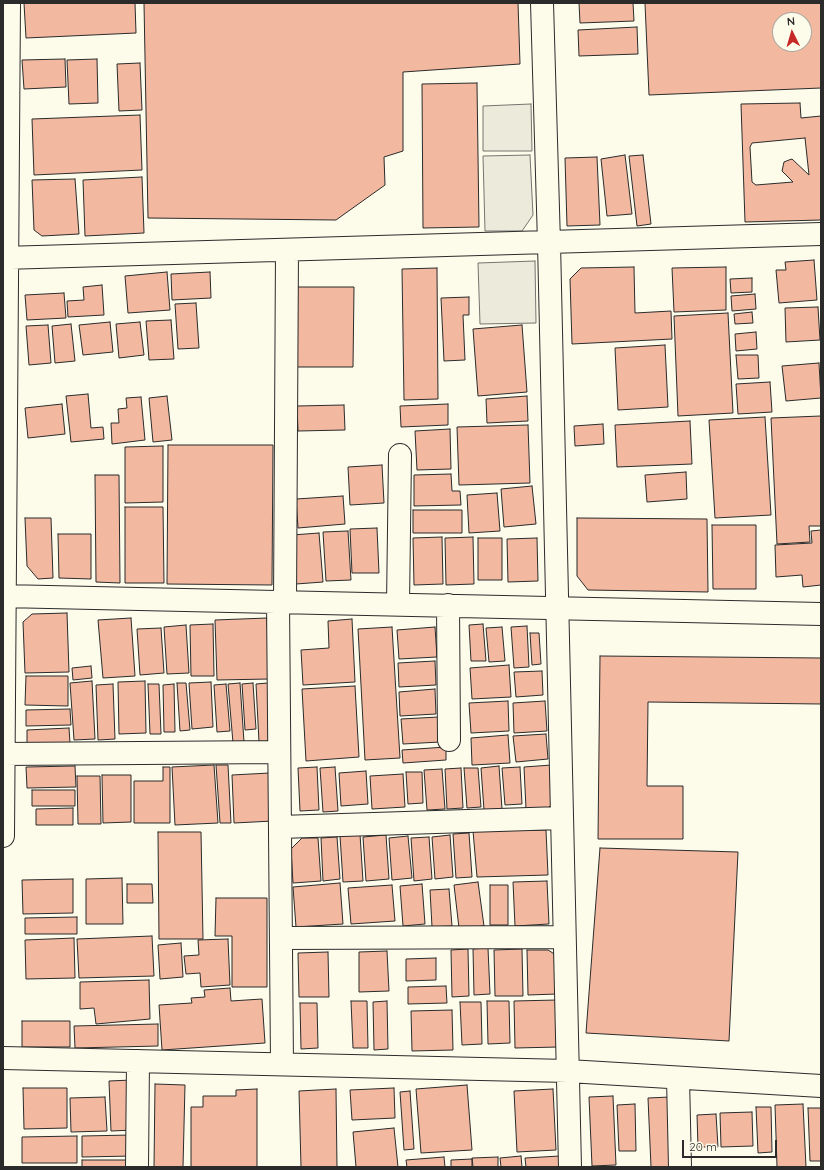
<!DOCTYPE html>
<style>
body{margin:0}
#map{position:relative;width:824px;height:1170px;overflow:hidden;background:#fdfbea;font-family:Quicksand,sans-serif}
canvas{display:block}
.frame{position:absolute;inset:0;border:4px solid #2b2b2b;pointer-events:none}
.north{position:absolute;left:772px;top:12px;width:40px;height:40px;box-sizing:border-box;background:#fdfbea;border:1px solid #a9a89e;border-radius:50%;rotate:355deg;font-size:11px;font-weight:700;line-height:16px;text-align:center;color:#2b2b2b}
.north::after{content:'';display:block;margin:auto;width:14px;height:18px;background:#c62828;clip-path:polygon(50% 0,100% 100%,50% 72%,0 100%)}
.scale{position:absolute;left:682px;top:1140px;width:95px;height:18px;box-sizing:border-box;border:2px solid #2b2b2b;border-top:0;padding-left:5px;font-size:12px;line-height:14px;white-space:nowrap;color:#2b2b2b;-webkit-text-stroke:3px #fdfbea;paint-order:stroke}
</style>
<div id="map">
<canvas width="824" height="1170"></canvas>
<div class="frame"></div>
<div class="north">N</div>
<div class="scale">20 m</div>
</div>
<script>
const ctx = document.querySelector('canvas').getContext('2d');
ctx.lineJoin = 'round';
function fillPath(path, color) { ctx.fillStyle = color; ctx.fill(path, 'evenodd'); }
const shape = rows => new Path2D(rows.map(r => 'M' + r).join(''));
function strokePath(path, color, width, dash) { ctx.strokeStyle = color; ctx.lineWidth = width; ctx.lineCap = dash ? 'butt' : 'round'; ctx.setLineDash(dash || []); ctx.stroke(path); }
const parking = shape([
 [531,104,532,151,483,151,483,106,531,104],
 [530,155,533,215,522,231,485,231,483,156,530,155],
 [535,261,536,323,480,324,478,263,535,261]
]);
fillPath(parking, '#eceadb');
strokePath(parking, '#74746e', 1);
const building = shape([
 [24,3,135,3,136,33,26,38,24,3],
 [144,3,518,3,520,64,403,72,403,151,384,157,385,185,336,220,148,218,144,3],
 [579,3,633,3,634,21,580,23,579,3],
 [645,3,821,3,821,88,649,95,645,3],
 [780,20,804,20,804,44,780,44,780,20],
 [637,27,638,54,579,56,578,30,637,27],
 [65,59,66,87,24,89,22,60,65,59],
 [97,59,98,103,69,104,67,60,97,59],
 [140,63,142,110,119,111,117,64,140,63],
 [477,83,479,227,423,228,422,84,477,83],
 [800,103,801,118,821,116,821,220,745,222,741,104,800,103],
 [805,138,809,175,792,159,789,160,784,162,782,171,793,182,756,185,752,182,750,147,752,143,805,138],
 [140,115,142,170,34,175,32,119,140,115],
 [625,155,632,214,607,216,601,159,625,155],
 [643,155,651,224,637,226,629,156,643,155],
 [597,157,600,225,567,226,565,158,597,157],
 [142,177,144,233,85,236,83,180,142,177],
 [75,179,79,234,42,236,34,230,32,180,75,179],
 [814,260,817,300,779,303,776,270,786,270,785,262,814,260],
 [634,267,635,313,671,311,672,339,572,344,570,279,581,268,634,267],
 [726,267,726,310,674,312,672,268,726,267],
 [437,268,438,399,404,400,402,269,437,268],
 [167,272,170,310,128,313,125,276,167,272],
 [210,272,211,298,172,300,171,274,210,272],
 [752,278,752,292,731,293,730,279,752,278],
 [102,285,104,315,68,317,67,301,84,300,83,287,102,285],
 [296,287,354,287,353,367,296,367,296,287],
 [64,293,66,318,27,320,25,295,64,293],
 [755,294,756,309,732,311,731,296,755,294],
 [469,297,469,315,463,315,465,360,444,361,441,298,469,297],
 [196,303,199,348,178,349,175,304,196,303],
 [818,307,820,340,786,342,785,308,818,307],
 [752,312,753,323,735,324,734,314,752,312],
 [728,313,733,413,678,416,674,316,728,313],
 [171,320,174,359,149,360,146,321,171,320],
 [110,322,113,352,83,355,79,325,110,322],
 [140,322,144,355,119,358,116,324,140,322],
 [71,324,75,361,55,363,52,326,71,324],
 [48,325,51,363,29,365,26,326,48,325],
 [522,325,527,392,478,396,473,329,522,325],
 [756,332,757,349,736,351,735,334,756,332],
 [665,345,668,407,618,410,615,348,665,345],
 [736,355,758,355,759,378,738,379,736,355],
 [819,363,821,398,786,401,782,366,819,363],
 [770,382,772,412,738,414,736,384,770,382],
 [88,394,91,428,103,427,104,439,71,442,66,396,88,394],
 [167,396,172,440,153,442,149,398,167,396],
 [527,396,528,421,487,423,486,399,527,396],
 [141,397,145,440,112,444,111,423,119,423,118,409,127,408,126,398,141,397],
 [62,404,65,434,28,438,25,408,62,404],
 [448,404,448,425,401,427,400,406,448,404],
 [344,405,345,430,298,431,297,406,344,405],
 [821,416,821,526,809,526,810,542,777,544,771,418,821,416],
 [765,417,771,515,715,518,709,420,765,417],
 [690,421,692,464,617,467,615,425,690,421],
 [603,424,604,444,575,446,574,426,603,424],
 [528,425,530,483,459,485,457,427,528,425],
 [450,429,451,469,417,470,415,431,450,429],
 [168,445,273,445,272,585,167,584,168,445],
 [163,446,163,502,125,503,125,447,163,446],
 [382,465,384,503,350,505,348,467,382,465],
 [686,472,687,499,647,502,645,475,686,472],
 [451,474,452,491,460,491,461,505,414,506,414,475,451,474],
 [95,475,119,475,120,583,96,582,95,475],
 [532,486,536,524,504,527,501,489,532,486],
 [497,493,500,531,469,533,467,495,497,493],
 [343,496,345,524,298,528,296,499,343,496],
 [125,507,163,507,164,583,125,583,125,507],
 [413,510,462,510,462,533,413,533,413,510],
 [25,518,51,518,53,578,38,579,27,566,25,518],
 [577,518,707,519,708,592,588,590,577,576,577,518],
 [712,525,756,525,756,589,713,589,712,525],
 [377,528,379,573,352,573,350,529,377,528],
 [821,530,821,585,803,587,802,575,776,577,775,545,812,543,811,531,821,530],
 [348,531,351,580,326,581,323,532,348,531],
 [319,533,323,582,296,584,292,535,319,533],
 [58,534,91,534,91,579,59,578,58,534],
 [442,537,443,584,414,585,413,538,442,537],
 [473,537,474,584,446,585,445,538,473,537],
 [478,538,502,538,502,580,478,580,478,538],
 [537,538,538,581,508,582,507,539,537,538],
 [67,613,69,672,25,673,23,622,32,614,67,613],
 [131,618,135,676,103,678,98,620,131,618],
 [267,618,269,679,217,680,215,620,267,618],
 [352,619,355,682,303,685,301,650,329,648,328,621,352,619],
 [213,624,214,676,191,676,190,625,213,624],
 [483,624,486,661,471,661,469,625,483,624],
 [186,625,189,673,167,674,164,627,186,625],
 [527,626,529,667,514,668,511,627,527,626],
 [392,627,400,758,365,760,358,629,392,627],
 [435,627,437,657,399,659,397,630,435,627],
 [502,627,505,661,489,662,486,628,502,627],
 [161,628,164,673,140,675,137,629,161,628],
 [530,633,539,633,541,664,532,665,530,633],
 [600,656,821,658,821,704,648,702,647,786,683,786,683,839,598,839,600,656],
 [435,661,436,685,399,687,398,663,435,661],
 [509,665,511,697,472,699,470,668,509,665],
 [91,666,92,678,73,680,72,668,91,666],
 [542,671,543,695,516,697,514,672,542,671],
 [26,676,68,676,68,706,25,705,26,676],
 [92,681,95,739,74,740,70,683,92,681],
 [145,681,146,733,119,734,118,682,145,681],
 [211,682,213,727,192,729,189,683,211,682],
 [177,683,186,683,190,730,180,731,177,683],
 [240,683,244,742,233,743,228,684,240,683],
 [253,683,256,729,245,730,242,684,253,683],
 [268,683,271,741,259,742,256,684,268,683],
 [113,684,115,739,98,740,96,685,113,684],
 [148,684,159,684,161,734,150,734,148,684],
 [174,684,175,732,164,732,163,685,174,684],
 [226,684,230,731,217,732,214,685,226,684],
 [355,686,359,757,306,761,302,689,355,686],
 [435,689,436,714,400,716,399,692,435,689],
 [508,701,509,731,471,733,469,703,508,701],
 [545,701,547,731,514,733,513,703,545,701],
 [70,709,71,725,26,726,26,710,70,709],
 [439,717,440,742,403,744,401,719,439,717],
 [69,728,70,743,27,744,27,730,69,728],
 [546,734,548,759,516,762,513,736,546,734],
 [508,735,510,763,472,765,471,738,508,735],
 [446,747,446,760,403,763,402,750,446,747],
 [214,765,218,823,175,825,172,767,214,765],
 [216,765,228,765,231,823,220,823,216,765],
 [552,765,555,801,548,808,526,809,524,767,552,765],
 [75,766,76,787,27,788,26,767,75,766],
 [499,766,502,809,484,810,481,768,499,766],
 [163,767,170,767,170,823,134,823,134,781,163,781,163,767],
 [317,767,319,810,300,811,298,768,317,767],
 [335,767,338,811,323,812,320,768,335,767],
 [520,767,522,804,505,805,502,768,520,767],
 [461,768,463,808,447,809,445,769,461,768],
 [464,768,478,768,481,807,467,808,464,768],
 [442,769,445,809,427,810,424,770,442,769],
 [366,771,368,804,341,806,339,773,366,771],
 [406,772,422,772,423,803,408,804,406,772],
 [270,773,273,821,234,823,232,775,270,773],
 [403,774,405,807,372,809,370,776,403,774],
 [102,775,131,775,131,822,103,823,102,775],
 [77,776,100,776,101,824,78,824,77,776],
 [32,790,75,790,75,806,32,806,32,790],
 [73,808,73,825,36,825,36,809,73,808],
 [546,830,548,875,477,877,473,831,546,830],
 [158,832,201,832,203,939,159,939,158,832],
 [469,833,472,877,456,878,453,834,469,833],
 [360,834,363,881,343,882,340,836,360,834],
 [386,835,389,879,366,881,363,837,386,835],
 [450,835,453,877,435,879,432,837,450,835],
 [408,836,412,878,392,880,389,838,408,836],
 [337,837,340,879,323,881,321,838,337,837],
 [429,837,432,879,414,881,411,838,429,837],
 [302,838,318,838,321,881,293,883,291,849,302,838],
 [600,848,738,852,729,1041,586,1033,600,848],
 [122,878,123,924,86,924,86,879,122,878],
 [73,879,73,913,23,914,22,880,73,879],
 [547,881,549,924,515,926,513,882,547,881],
 [478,882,484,926,459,928,454,885,478,882],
 [340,883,343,924,296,927,293,887,340,883],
 [127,884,152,884,153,903,127,903,127,884],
 [422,884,425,924,403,926,400,886,422,884],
 [392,885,395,921,351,924,348,888,392,885],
 [490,885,508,885,508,925,490,925,490,885],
 [449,889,452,926,432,927,430,890,449,889],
 [216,898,267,898,267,987,232,987,232,936,215,936,216,898],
 [77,917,77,934,25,934,25,918,77,917],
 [152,936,154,976,79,978,77,939,152,936],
 [74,938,75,978,26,979,25,940,74,938],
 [228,939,230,985,201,987,200,973,186,974,184,956,199,955,198,940,228,939],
 [181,943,183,977,160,979,158,945,181,943],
 [488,948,490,994,474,995,473,949,488,948],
 [468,949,469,996,452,997,451,950,468,949],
 [522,949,523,996,495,996,494,950,522,949],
 [527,950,548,950,556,955,557,994,528,995,527,950],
 [387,951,389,991,359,992,359,952,387,951],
 [328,952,329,997,299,997,298,953,328,952],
 [436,958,436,980,406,981,406,959,436,958],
 [149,980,150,1019,96,1024,94,1008,80,1009,80,982,149,980],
 [446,986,447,1003,408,1004,408,987,446,986],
 [230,988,231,1001,262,999,265,1043,162,1050,159,1005,192,1003,191,998,205,997,204,990,230,988],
 [557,1000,559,1047,515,1048,514,1001,557,1000],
 [351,1001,367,1001,368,1048,353,1048,351,1001],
 [387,1001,388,1049,374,1050,373,1002,387,1001],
 [487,1001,509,1001,510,1043,488,1044,487,1001],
 [460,1002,481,1002,482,1044,462,1045,460,1002],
 [300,1003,317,1003,318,1048,301,1049,300,1003],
 [452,1010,453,1050,412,1051,411,1011,452,1010],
 [22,1021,70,1021,70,1047,22,1047,22,1021],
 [158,1024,158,1046,75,1048,74,1026,158,1024],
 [132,1080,134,1130,111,1131,109,1081,132,1080],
 [155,1084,185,1085,183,1167,154,1167,155,1084],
 [467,1085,472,1150,421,1153,416,1089,467,1085],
 [23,1088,67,1088,67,1128,24,1129,23,1088],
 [394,1088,395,1118,352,1120,350,1090,394,1088],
 [257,1089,257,1167,191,1167,191,1107,203,1107,203,1096,236,1096,236,1090,257,1089],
 [336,1089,337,1167,301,1167,299,1091,336,1089],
 [553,1089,556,1150,517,1152,514,1091,553,1089],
 [410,1091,414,1149,404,1150,400,1092,410,1091],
 [613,1096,616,1165,592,1166,589,1097,613,1096],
 [105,1097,107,1131,71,1132,70,1098,105,1097],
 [670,1097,673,1167,651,1167,648,1098,670,1097],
 [635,1104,636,1151,619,1151,617,1105,635,1104],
 [803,1104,806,1167,777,1167,775,1105,803,1104],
 [756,1107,771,1107,772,1152,758,1153,756,1107],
 [808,1108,821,1108,821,1161,810,1161,808,1108],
 [752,1112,753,1146,721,1147,720,1113,752,1112],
 [716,1114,718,1147,698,1147,697,1115,716,1114],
 [394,1128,398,1167,356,1167,353,1132,394,1128],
 [132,1135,132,1156,82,1157,82,1136,132,1135],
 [77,1136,77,1163,22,1163,22,1137,77,1136],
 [521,1156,522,1167,501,1167,500,1158,521,1156],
 [560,1156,561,1167,526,1167,525,1158,560,1156],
 [444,1157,445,1167,407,1167,406,1160,444,1157],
 [498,1157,498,1167,473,1167,472,1158,498,1157],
 [472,1159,472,1167,451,1167,451,1160,472,1159],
 [82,1160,130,1160,130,1167,82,1167,82,1160]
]);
fillPath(building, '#f2b8a0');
strokePath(building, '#2b2b2b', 1);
const street = shape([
 [542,3,549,243,570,1167],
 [3,258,821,234],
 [3,596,821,614],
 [278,601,282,1064],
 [285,602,287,251],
 [398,604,400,455],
 [448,605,449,740],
 [3,754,279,752],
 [280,827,561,818],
 [3,836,9,3],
 [281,938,564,937],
 [3,1058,568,1071,821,1086],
 [678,1078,680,1167],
 [137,1167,138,1061]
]);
strokePath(street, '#2b2b2b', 24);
strokePath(street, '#fdfbea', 22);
</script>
